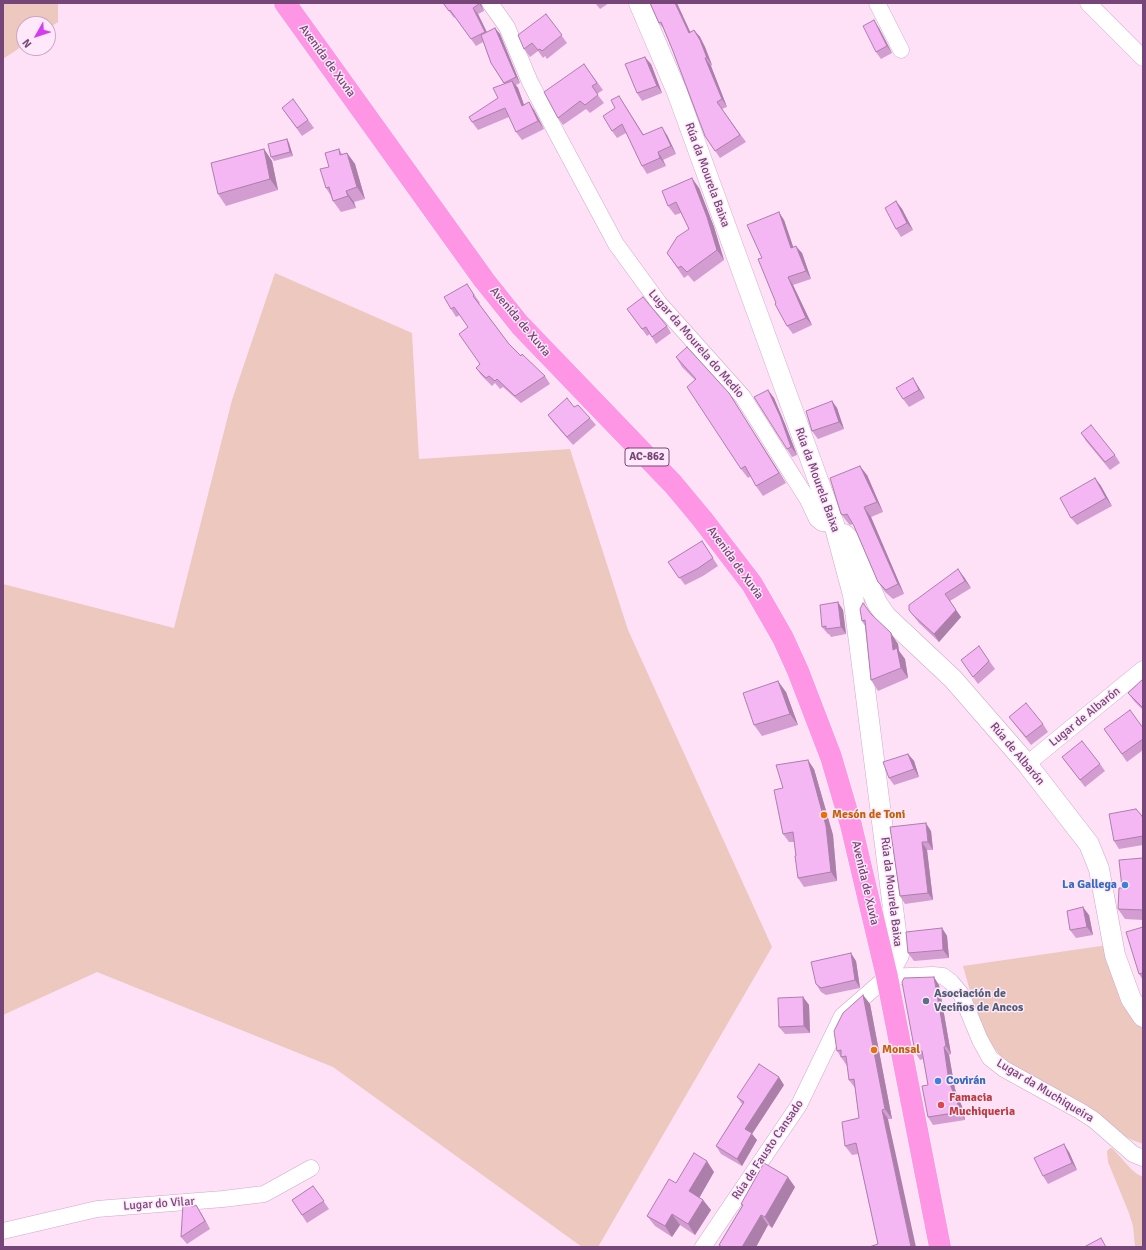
<!DOCTYPE html>
<meta charset="utf-8">
<style>
body{margin:0}
#map{position:relative;width:1146px;height:1250px;overflow:hidden;background:#fee1f7;font-family:Signika,sans-serif}
canvas{display:block}
.frame{position:absolute;inset:0;border:4px solid #754677;pointer-events:none}
.north{position:absolute;left:16px;top:16px;width:40px;height:40px;box-sizing:border-box;background:#ffe8fa;border:1px solid #c8a7c6;border-radius:50%;rotate:231deg;font-size:11px;font-weight:700;line-height:16px;text-align:center;color:#754677}
.north::after{content:'';display:block;margin:auto;width:14px;height:18px;background:#d53cf1;clip-path:polygon(50% 0,100% 100%,50% 72%,0 100%)}
</style>
<div id="map">
<canvas width="1146" height="1250"></canvas>
<div class="frame"></div>
<div class="north">N</div>
</div>
<script>
const ctx = document.querySelector('canvas').getContext('2d');
ctx.lineJoin = 'round';
function fillPath(path, color) { ctx.fillStyle = color; ctx.fill(path, 'evenodd'); }
const shape = rows => new Path2D(rows.map(r => 'M' + r).join(''));
function strokePath(path, color, width, dash) { ctx.strokeStyle = color; ctx.lineWidth = width; ctx.lineCap = dash ? 'butt' : 'round'; ctx.setLineDash(dash || []); ctx.stroke(path); }
function label(font, color, halo, rows, align = 'center') {
  ctx.font = font + ' Signika,sans-serif'; ctx.lineWidth = 3; ctx.setLineDash([]); ctx.textBaseline = 'middle'; ctx.strokeStyle = halo; ctx.fillStyle = color; for (const [text, x, y, turn = 0] of rows) {
    ctx.save(); ctx.translate(x, y); ctx.rotate((+turn || 0) * Math.PI / 180); ctx.textAlign = isNaN(turn) ? turn : align; if (halo) ctx.strokeText(text, 0, 0); ctx.fillText(text, 0, 0); ctx.restore();
  }
}
fillPath(shape([
 [3,3,58,3,58,22,48,29,48,24,24,24,24,45,3,59],
 [275,273,412,333,419,459,570,449,628,630,772,947,598,1247,582,1247,333,1067,97,972,3,1015,3,584,174,628,232,400],
 [1108,945,1138,1023,1143,1028,1143,1144,1132,1140,1117,1132,1014,1068,999,1054,986,1038,979,1023,963,966],
 [1110,1148,1112,1148,1114,1150,1131,1169,1137,1174,1143,1177,1143,1247,1136,1247,1135,1246,1133,1226,1129,1213,1108,1162,1107,1151]
]), '#ecc8be');
const minor = shape([
 [490,3,507,27,530,82,556,132,616,244,659,303,743,397,808,500,817,519,822,523,834,524],
 [877,3,901,50],
 [1088,3,1143,58],
 [1027,764,1143,669],
 [3,1231,97,1209,223,1199,264,1194,311,1168],
 [703,1247,799,1105,842,1016,887,977,933,975,943,976,951,982,961,994,980,1040,990,1058,1004,1069,1080,1111,1094,1120,1133,1154,1143,1158]
]);
const tertiary = shape([
 [639,3,677,92,834,524,853,595,899,955,887,977],
 [844,534,850,540,877,603,886,616,953,679,1027,764,1089,844,1099,869,1115,955,1131,999,1143,1017]
]);
const primary = shape([
 [285,3,484,280,520,325,673,484,703,520,752,584,783,638,798,671,831,757,851,825,887,977,940,1247]
]);
strokePath(minor, '#cfa7cd', 17);
strokePath(tertiary, '#cfa7cd', 21);
strokePath(primary, '#fff', 23);
strokePath(minor, '#fff', 16);
strokePath(tertiary, '#fff', 20);
strokePath(primary, '#ff96e5', 22);
fillPath(shape([
 [443,3,481,3,481,4,484,11,478,14,487,32,495,28,500,34,520,83,516,85,518,88,524,105,534,110,544,129,522,140,516,132,509,117,478,130,472,122,498,98,504,84,491,63,483,42,476,46,455,17,454,18],
 [595,3,609,3,600,9],
 [650,3,690,32,694,30,700,37,705,47,712,65,711,66,727,107,722,109,746,142,720,158,705,136,673,51,663,28,659,23],
 [546,14,567,43,547,59,545,56,543,58,538,51,530,57,524,49],
 [879,28,892,53,881,59,876,52],
 [584,64,603,90,597,94,604,103,590,113,586,109,563,125,558,118],
 [651,64,662,93,642,101,637,93],
 [619,96,644,135,667,135,676,154,663,160,666,166,647,174,642,166,626,133,617,138,612,131,615,108],
 [293,99,314,128,302,136,282,108],
 [287,139,289,143,293,156,274,161,271,157],
 [264,149,272,161,278,190,226,206,218,194],
 [339,149,342,154,347,153,355,164,365,199,354,202,356,208,341,212,333,201,331,196,326,188,329,167],
 [699,188,714,227,724,260,694,282,688,275,684,278,667,253,689,229,681,213,675,215,668,206],
 [896,201,902,209,913,230,901,237,896,229],
 [784,220,793,247,802,253,811,279,793,285,812,325,793,334,787,326,762,258],
 [467,284,480,303,479,304,509,344,521,356,545,376,550,384,521,403,503,387,500,389,495,383,492,386,481,375,476,368,480,364,468,327,460,315,456,317,451,309],
 [627,309,667,326,671,333,656,344,650,334,647,336],
 [676,357,735,403,786,483,763,496,756,486,751,476,748,478,741,469,695,380,682,367],
 [918,386,925,398,909,407,903,399],
 [768,390,774,398,785,424,797,455,792,457,787,449],
 [832,401,837,408,844,429,818,439,812,431],
 [574,407,590,418,596,425,573,445,553,422,548,415],
 [1081,433,1115,455,1120,463,1110,470,1086,441],
 [867,475,883,512,871,517,904,594,893,599,885,592,878,582,853,524,850,525,848,523,841,514],
 [1095,478,1101,486,1112,506,1077,525,1071,518],
 [702,541,718,566,703,576,685,585,668,562],
 [964,577,971,588,950,601,961,617,939,642,919,623,909,610],
 [838,602,843,610,846,634,831,637,829,634,828,634,822,627],
 [871,614,898,644,899,651,905,659,908,678,878,691,871,680,865,626,862,621],
 [979,646,995,669,978,684,961,660],
 [1143,679,1143,710,1134,701,1128,693],
 [786,692,798,725,762,736,754,725],
 [1009,717,1043,724,1048,732,1031,745],
 [1143,728,1143,750,1127,762,1104,729],
 [908,754,914,761,919,777,894,785,889,778],
 [1062,757,1100,764,1105,771,1085,787],
 [814,769,833,835,837,881,804,887,798,878,796,856,794,842,789,842,783,834,783,788],
 [1136,809,1143,817,1143,845,1119,849,1114,841],
 [890,827,931,831,933,850,927,850,933,900,905,904,900,896],
 [1143,858,1143,920,1125,919,1118,909,1122,888],
 [1089,915,1093,935,1076,938,1070,930],
 [1143,927,1143,980,1139,974],
 [942,928,947,936,949,958,914,961,908,953],
 [856,961,860,988,826,995,821,992,816,984],
 [939,985,951,1054,949,1055,955,1089,963,1109,965,1120,933,1125,928,1117,928,1085,923,1059,920,1060,915,1052],
 [863,995,870,1004,892,1119,888,1119,878,1244,858,1154,852,1155,845,1146,859,1118,855,1088,849,1080,847,1066,837,1051],
 [803,997,809,1005,810,1033,785,1034,779,1027],
 [784,1085,752,1134,757,1140,742,1166,721,1154,716,1146,742,1104,737,1097],
 [1069,1152,1077,1170,1048,1184,1043,1176],
 [714,1172,699,1197,703,1200,711,1210,695,1235,680,1225,672,1237,655,1226,647,1216,676,1183],
 [313,1186,329,1209,307,1223,292,1200],
 [795,1187,772,1228,768,1225,756,1247,721,1247,719,1245,742,1206,741,1204],
 [192,1207,201,1213,210,1229,187,1244,181,1237]
]), '#d39dd2');
fillPath(shape([
 [479,3,481,3,481,4,484,11],
 [675,3,677,3,694,40,689,33],
 [473,8,478,14,490,39,485,32],
 [874,20,879,28,892,53,887,46],
 [495,28,500,34,520,83,516,77],
 [694,30,700,37,705,47,712,65,707,58],
 [645,57,651,64,662,93,657,86],
 [705,58,711,66,727,107,722,99],
 [512,81,518,88,527,113,522,106],
 [529,102,534,110,544,129,538,121],
 [662,127,667,135,676,154,671,146],
 [287,139,289,143,293,156,290,152],
 [264,149,272,161,278,190,270,179],
 [658,152,663,160,666,166,660,158],
 [347,153,355,164,365,199,357,187],
 [692,178,699,188,714,227,724,260,717,250],
 [346,191,354,202,356,208,348,196],
 [896,201,902,209,913,230,907,223],
 [779,212,784,220,796,255,791,248],
 [796,246,802,253,811,279,806,271],
 [788,277,793,285,812,325,806,318],
 [913,378,918,386,925,398,919,390],
 [768,390,774,398,785,424,797,455,791,447],
 [729,393,735,403,786,483,779,473],
 [832,401,837,408,844,429,839,422],
 [860,466,867,475,883,512,877,502],
 [1095,478,1101,486,1112,506,1106,498],
 [864,507,871,517,904,594,898,584],
 [958,569,964,577,971,588,965,581],
 [838,602,843,610,846,634,841,627],
 [956,610,961,617,939,642,934,634],
 [891,633,898,644,899,651,905,659,908,678,901,668,893,650],
 [778,681,786,692,798,725,790,714],
 [908,754,914,761,919,777,914,769],
 [808,760,814,769,833,835,837,881,831,872],
 [926,823,931,831,933,850,928,842],
 [922,842,927,850,933,900,928,893],
 [1083,907,1089,915,1093,935,1087,927],
 [942,928,947,936,949,958,943,950],
 [851,953,856,961,860,988,855,980],
 [934,977,939,985,951,1054,946,1046],
 [863,995,870,1004,892,1119,885,1109],
 [803,997,809,1005,810,1033,804,1026],
 [944,1047,949,1055,955,1089,963,1109,965,1120,960,1112,949,1082],
 [779,1077,784,1085,752,1134,757,1140,742,1166,737,1159,745,1129],
 [882,1110,888,1119,916,1247,911,1247],
 [1064,1144,1069,1152,1077,1170,1072,1163],
 [707,1161,714,1172,697,1202,689,1191],
 [788,1177,795,1187,772,1228,765,1217],
 [703,1200,711,1210,695,1235,688,1224],
 [196,1205,201,1213,210,1229,205,1221],
 [672,1214,680,1225,672,1237,665,1226],
 [761,1215,768,1225,756,1247,742,1247]
]), '#ac7fab');
const building = shape([
 [443,3,479,3,479,4,473,8,485,32,471,39,450,10,449,11,443,3],
 [650,3,675,3,689,33,694,30,700,40,707,58,705,58,722,99,717,102,740,135,715,151,705,136,673,51,661,22,659,23,650,3],
 [546,14,562,35,542,51,540,49,538,50,532,43,524,49,518,35,546,14],
 [874,20,887,46,876,52,863,26,874,20],
 [495,28,516,77,504,83,491,63,481,35,495,28],
 [645,57,657,86,637,93,625,64,645,57],
 [584,64,597,83,592,86,598,95,585,105,580,101,558,118,544,92,584,64],
 [512,81,522,106,529,102,538,121,516,132,505,108,472,122,469,117,498,98,493,88,512,81],
 [619,96,643,135,662,127,671,146,658,152,660,158,642,166,622,124,612,131,603,116,615,108,611,100,619,96],
 [293,99,308,120,297,128,282,108,293,99],
 [287,139,290,152,271,157,268,144,287,139],
 [264,149,270,179,218,194,211,163,264,149],
 [339,149,340,155,347,153,357,187,346,191,348,196,333,201,329,187,326,188,320,169,329,167,325,153,339,149],
 [692,178,707,217,717,250,687,272,681,266,678,268,667,253,677,237,689,229,676,202,668,206,662,191,692,178],
 [896,201,907,223,896,229,885,208,896,201],
 [779,212,791,248,796,246,806,271,788,277,806,318,787,326,775,304,776,303,758,259,762,258,747,225,779,212],
 [467,284,474,295,473,296,509,344,521,356,522,354,545,376,515,396,497,379,495,381,489,376,486,378,476,368,480,364,459,334,468,327,454,307,451,309,444,297,467,284],
 [643,297,667,326,652,337,646,327,642,329,627,309,643,297],
 [687,347,729,393,779,473,756,486,745,466,741,469,687,387,696,379,676,357,687,347],
 [913,378,919,390,903,399,896,388,913,378],
 [768,390,780,416,791,447,787,449,754,397,768,390],
 [567,398,574,407,578,405,590,418,567,437,548,415,567,398],
 [832,401,839,422,812,431,806,411,832,401],
 [1091,425,1115,455,1105,462,1081,433,1091,425],
 [860,466,877,502,864,507,898,584,886,590,878,582,854,526,847,514,844,515,841,514,830,478,860,466],
 [1095,478,1106,498,1071,518,1060,498,1095,478],
 [702,541,713,558,697,569,679,578,668,562,702,541],
 [958,569,965,581,945,594,956,610,934,634,913,615,909,610,909,605,958,569],
 [838,602,841,627,826,629,826,626,822,627,820,605,838,602],
 [863,603,871,614,891,633,893,650,897,648,901,668,871,680,865,620,862,621,860,609,863,603],
 [979,646,989,661,973,677,961,660,979,646],
 [1143,679,1143,708,1128,693,1143,679],
 [778,681,790,714,754,725,743,693,778,681],
 [1026,703,1043,724,1026,737,1009,717,1026,703],
 [1130,710,1143,728,1143,739,1122,754,1104,729,1130,710],
 [1082,741,1100,764,1080,780,1062,757,1082,741],
 [908,754,914,769,889,778,883,762,908,754],
 [808,760,826,826,831,872,798,878,795,856,796,856,793,832,783,834,774,790,783,788,776,765,808,760],
 [1136,809,1142,816,1143,821,1143,836,1114,841,1109,814,1136,809],
 [926,823,928,842,922,842,928,893,900,896,890,827,926,823],
 [1143,858,1143,910,1118,909,1119,888,1122,888,1119,860,1143,858],
 [1083,907,1087,927,1070,930,1067,911,1083,907],
 [1143,927,1143,973,1139,974,1126,932,1143,927],
 [942,928,943,950,908,953,906,932,942,928],
 [851,953,855,980,821,988,816,984,811,962,851,953],
 [934,977,946,1046,944,1047,949,1082,957,1101,960,1112,928,1117,922,1086,928,1085,922,1051,915,1052,902,982,904,978,934,977],
 [863,995,885,1109,882,1110,911,1247,869,1247,878,1244,856,1143,845,1146,842,1122,859,1118,854,1079,849,1080,846,1056,841,1057,841,1050,837,1051,834,1031,843,1013,863,995],
 [803,997,804,1026,779,1027,778,998,803,997],
 [759,1064,779,1077,745,1129,752,1133,737,1159,716,1146,744,1102,737,1097,759,1064],
 [1064,1144,1072,1163,1043,1176,1034,1158,1064,1144],
 [694,1153,707,1161,689,1191,703,1200,688,1224,672,1214,665,1226,647,1216,669,1179,676,1183,694,1153],
 [764,1163,788,1177,765,1217,761,1215,742,1247,722,1247,719,1245,743,1205,741,1204,764,1163],
 [313,1186,324,1201,302,1215,292,1200,313,1186],
 [189,1203,192,1207,196,1205,205,1221,181,1237,183,1204,189,1203],
 [1101,1238,1106,1247,1084,1247,1101,1238]
]);
fillPath(building, '#f5b6f4');
strokePath(building, '#ac7fab', 1);
for (const [x, y, r, color] of [
 [824,815,4,"#e8710a"],
 [1125,885,4,"#3f7fe0"],
 [926,1001,4,"#5c6f8a"],
 [874,1050,4,"#e8710a"],
 [938,1081,4,"#3f7fe0"],
 [941,1105,4,"#e0444e"]
]) { const dot = new Path2D(); dot.arc(x, y, r, 0, 2 * Math.PI); ctx.fillStyle = color; ctx.fill(dot); strokePath(dot, '#ffe8fa', 1.5); }
for (const [x, y, w] of [
 [647,457,44]
]) { const box = new Path2D(); box.roundRect(x - w / 2, y - 9, w, 18, 3); ctx.fillStyle = '#ffe8fa'; ctx.fill(box); strokePath(box, '#754677', 1); }
label('bold 11px', '#754677', null, [
 ["AC-862",647,457]
]);
label('12px', '#754677', '#ffe8fa', [
 ["Avenida de Xuvia",327,61,54],
 ["Rúa da Mourela Baixa",707,175,70],
 ["Avenida de Xuvia",520,322,50],
 ["Lugar da Mourela do Medio",696,344,49],
 ["Rúa da Mourela Baixa",817,480,70],
 ["Avenida de Xuvia",735,563,54],
 ["Lugar de Albarón",1085,717,-39],
 ["Rúa de Albarón",1017,754,50],
 ["Avenida de Xuvia",865,883,77],
 ["Rúa da Mourela Baixa",891,892,83],
 ["Lugar da Muchiqueira",1045,1091,31],
 ["Rúa de Fausto Cansado",768,1150,-56],
 ["Lugar do Vilar",159,1204,-4]
]);
label('bold 12px', '#c56008', '#ffe8fa', [
 ["Mesón de Toni",832,815],
 ["Monsal",882,1050]
], 'left');
label('bold 12px', '#366cbe', '#ffe8fa', [
 ["La Gallega",1117,885],
 ["Covirán",946,1081,"left"]
], 'right');
label('bold 12px', '#4e5e75', '#ffe8fa', [
 ["Asociación de",934,994],
 ["Veciños de Ancos",934,1008]
], 'left');
label('bold 12px', '#be3a42', '#ffe8fa', [
 ["Famacia",949,1098],
 ["Muchiqueria",949,1112]
], 'left');
</script>
